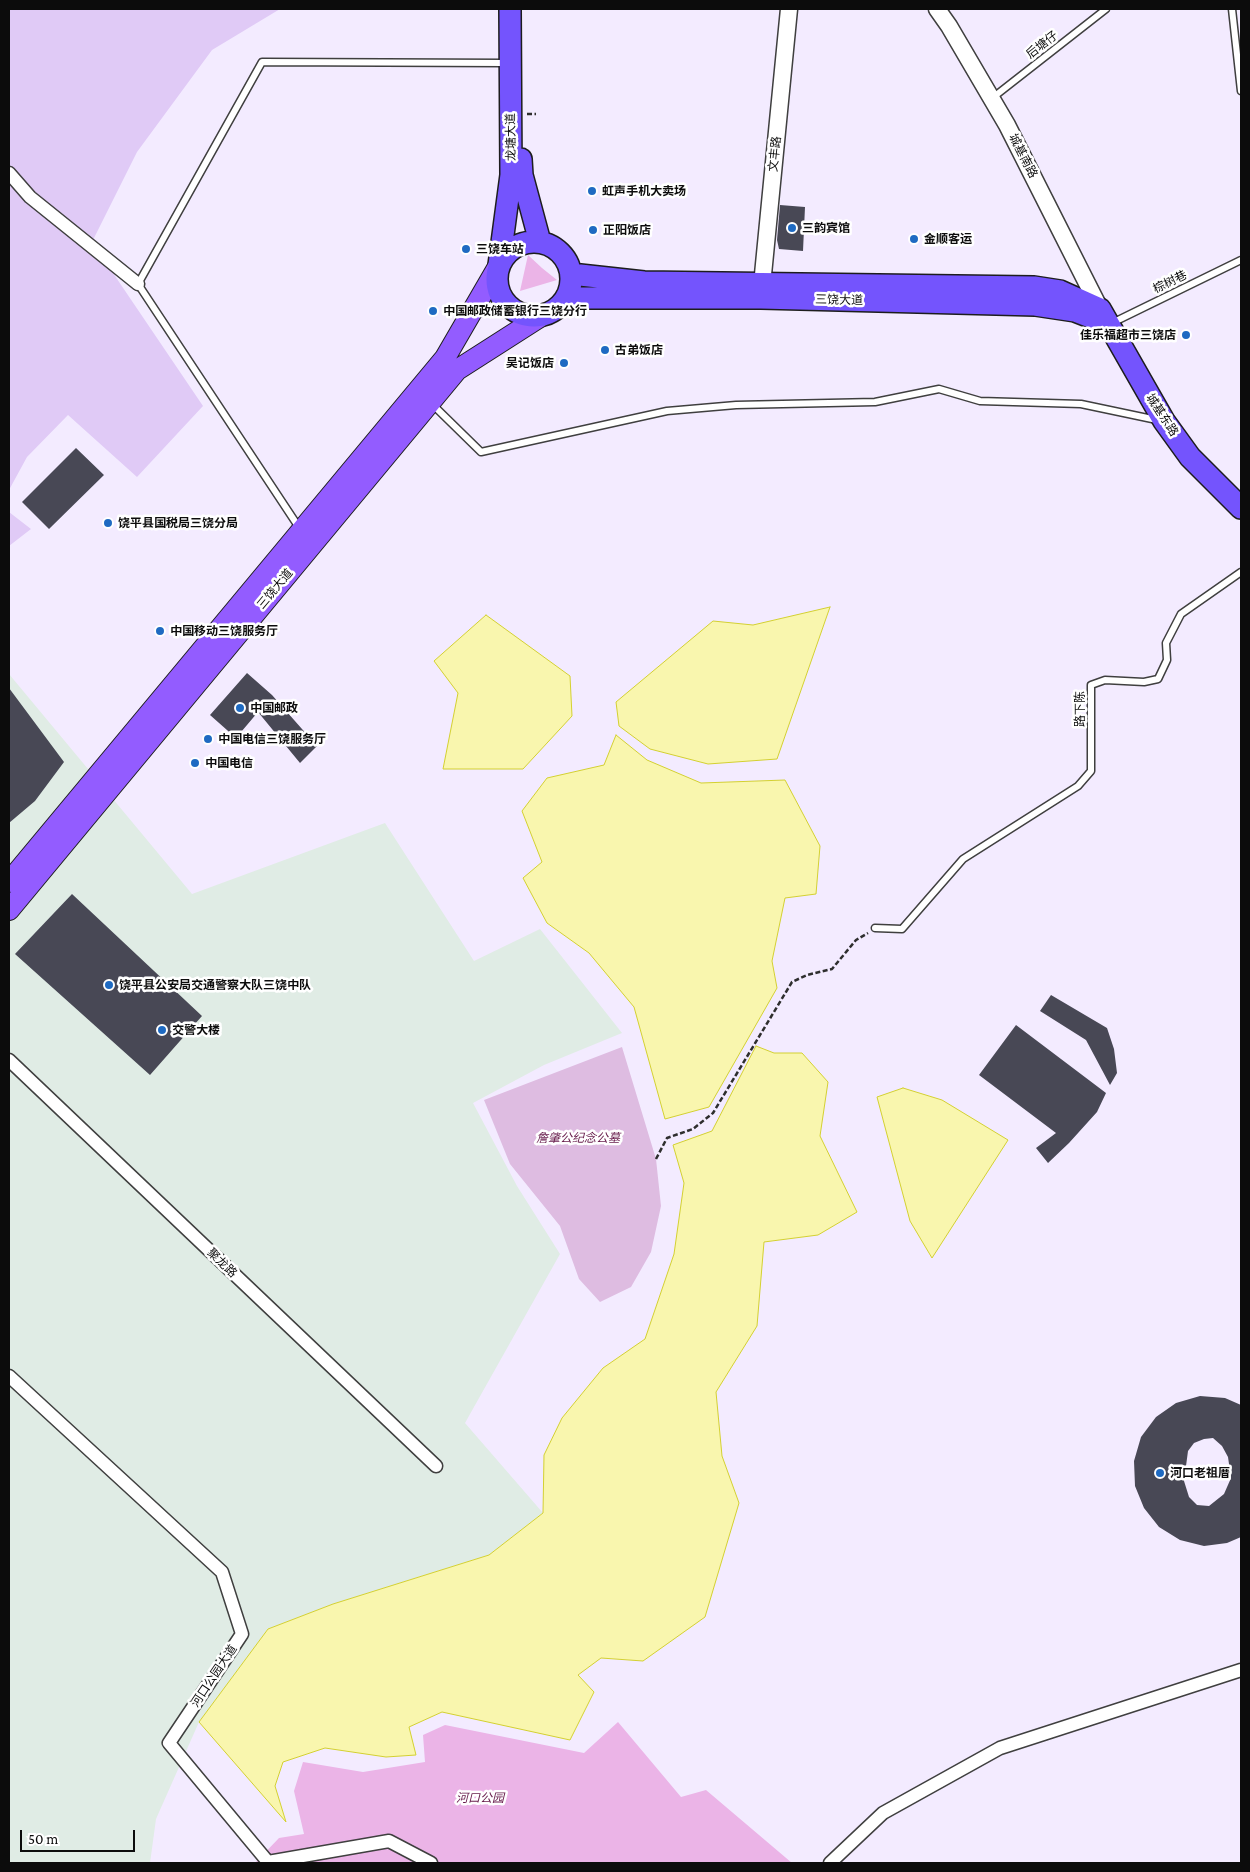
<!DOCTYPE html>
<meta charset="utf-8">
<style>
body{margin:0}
#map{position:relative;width:1250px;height:1872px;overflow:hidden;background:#f3ebff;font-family:"Crimson Pro",serif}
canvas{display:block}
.frame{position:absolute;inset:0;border:10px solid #0c0c0c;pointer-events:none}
.scale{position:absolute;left:20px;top:1830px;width:115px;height:22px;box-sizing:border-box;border:2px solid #0c0c0c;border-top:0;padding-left:6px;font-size:15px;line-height:18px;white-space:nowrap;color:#0c0c0c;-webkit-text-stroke:4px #fff;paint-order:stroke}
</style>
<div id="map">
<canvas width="1250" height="1872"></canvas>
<div class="frame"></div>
<div class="scale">50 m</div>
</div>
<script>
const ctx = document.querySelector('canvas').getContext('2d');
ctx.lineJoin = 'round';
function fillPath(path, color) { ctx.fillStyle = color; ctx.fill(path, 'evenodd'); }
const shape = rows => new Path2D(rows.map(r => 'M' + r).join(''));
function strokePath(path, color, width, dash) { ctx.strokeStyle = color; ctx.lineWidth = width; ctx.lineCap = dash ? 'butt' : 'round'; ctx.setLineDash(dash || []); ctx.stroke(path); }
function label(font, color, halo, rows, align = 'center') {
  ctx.font = font + ' "Crimson Pro","Noto Sans SC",serif'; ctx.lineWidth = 5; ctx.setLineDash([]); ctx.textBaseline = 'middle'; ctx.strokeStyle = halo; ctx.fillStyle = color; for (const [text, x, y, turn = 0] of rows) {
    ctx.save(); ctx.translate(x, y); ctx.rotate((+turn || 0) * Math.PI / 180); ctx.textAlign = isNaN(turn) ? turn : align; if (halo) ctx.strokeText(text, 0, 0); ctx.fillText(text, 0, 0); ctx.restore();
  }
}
fillPath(shape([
 [9,674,192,894,385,823,474,961,540,929,622,1033,544,1065,473,1103,517,1186,560,1254,465,1423,543,1513,489,1555,333,1604,268,1629,199,1722,156,1819,150,1863,9,1863]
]), '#e0ece5');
fillPath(shape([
 [9,9,280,9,212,50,137,152,92,242,203,406,137,477,68,415,27,457,9,490],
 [9,512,31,529,9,546]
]), '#e0caf6');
fillPath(shape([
 [528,255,542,268,557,280,520,291],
 [618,1722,681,1797,706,1790,792,1863,255,1863,279,1838,304,1834,294,1791,303,1762,363,1772,425,1762,423,1735,445,1725,584,1753]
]), '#ebb4e7');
fillPath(shape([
 [622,1047,656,1159,661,1206,651,1252,631,1287,600,1302,579,1279,560,1226,510,1164,484,1100]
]), '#debce1');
const water = shape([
 [830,607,777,759,708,764,650,749,619,726,616,702,713,621,753,625,830,607],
 [486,615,570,676,572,716,523,769,443,769,458,693,434,661,486,615],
 [616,735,647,760,701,783,785,780,820,846,816,894,785,898,772,961,777,988,709,1107,665,1119,634,1007,589,953,547,923,523,878,542,862,522,811,547,778,604,765,616,735],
 [756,1046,774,1053,802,1053,828,1082,820,1136,857,1212,818,1235,764,1242,757,1326,716,1392,722,1456,739,1503,705,1617,643,1661,601,1658,578,1675,594,1692,570,1740,442,1712,409,1727,416,1755,386,1757,325,1748,283,1762,275,1786,286,1822,199,1722,268,1629,333,1604,489,1555,543,1513,544,1455,562,1418,603,1368,645,1339,674,1254,684,1183,673,1145,712,1131,756,1046],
 [903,1088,942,1100,1008,1140,932,1258,910,1221,877,1097,903,1088]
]);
fillPath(water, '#f9f6ae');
strokePath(water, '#d3d031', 1);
fillPath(shape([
 [780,205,805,207,803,251,779,249,777,240],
 [76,448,104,475,49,529,22,502],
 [247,673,272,695,317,746,300,763,258,712,236,738,210,715],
 [9,688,64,762,35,801,9,823],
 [72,894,202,1016,150,1075,15,954],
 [1051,995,1107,1028,1114,1049,1117,1073,1110,1085,1086,1040,1040,1011],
 [1016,1025,1106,1093,1097,1112,1069,1143,1048,1163,1036,1148,1056,1133,979,1075],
 [1200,1396,1225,1398,1241,1405,1241,1537,1227,1543,1204,1546,1180,1540,1159,1527,1144,1508,1135,1486,1134,1461,1141,1437,1156,1417,1176,1403],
 [1213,1438,1222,1446,1228,1457,1231,1478,1224,1494,1209,1506,1197,1505,1189,1497,1184,1481,1188,1451,1194,1443,1204,1439]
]), '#484855');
const service = shape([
 [1232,9,1241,91],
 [991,99,1106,9],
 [1112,323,1241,260],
 [432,404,481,452,667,411,736,405,875,402,939,389,980,401,1081,404,1157,420],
 [300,529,138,284,262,62,506,63],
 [875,928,902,929,963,859,1078,786,1091,771,1091,685,1105,680,1144,682,1158,679,1167,660,1166,643,1181,614,1241,572]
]);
const minor = shape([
 [9,173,30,197,138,284],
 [9,1060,436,1466],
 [9,1376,222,1572,242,1634,169,1743,268,1862,389,1841,431,1863],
 [830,1863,883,1813,1000,1748,1241,1670]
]);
const tertiary = shape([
 [937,9,949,26,1007,125,1100,309],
 [761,295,789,9]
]);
const primary = shape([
 [9,882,445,358,499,265],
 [9,910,457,370,543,315]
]);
const trunk = shape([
 [521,159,522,175,540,242],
 '497 279a37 37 0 1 1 74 0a37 37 0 1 1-74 0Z',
 [499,265,511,175,510,9],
 [571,274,644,282,1034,287,1060,291,1100,309,1164,421,1190,457,1241,508],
 [566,298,761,298,1035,305,1075,311,1093,318]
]);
strokePath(service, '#3f3f3f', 9);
strokePath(minor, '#3f3f3f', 15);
strokePath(tertiary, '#3f3f3f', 19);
strokePath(primary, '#1d1d1d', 22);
strokePath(trunk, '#1d1d1d', 24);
strokePath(shape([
 [527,114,536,114],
 [656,1159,667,1138,693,1129,713,1113,792,982,807,975,832,969,856,940,868,933]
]), '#2e2e2e', 2.5, [5, 2.5]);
strokePath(service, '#fff', 6);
strokePath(minor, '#fff', 12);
strokePath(tertiary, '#fff', 16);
strokePath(primary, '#935cff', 20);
strokePath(trunk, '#7454fd', 21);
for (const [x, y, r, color] of [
 [592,191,5,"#1e6ac2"],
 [792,228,5,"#1e6ac2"],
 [593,230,5,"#1e6ac2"],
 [914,239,5,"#1e6ac2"],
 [466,249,5,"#1e6ac2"],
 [433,311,5,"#1e6ac2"],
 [1186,335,5,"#1e6ac2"],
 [605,350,5,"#1e6ac2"],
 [564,363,5,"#1e6ac2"],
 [108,523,5,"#1e6ac2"],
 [160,631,5,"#1e6ac2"],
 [240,708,5,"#1e6ac2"],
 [208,739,5,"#1e6ac2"],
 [195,763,5,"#1e6ac2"],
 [109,985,5,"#1e6ac2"],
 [162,1030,5,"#1e6ac2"],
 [1160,1473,5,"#1e6ac2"]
]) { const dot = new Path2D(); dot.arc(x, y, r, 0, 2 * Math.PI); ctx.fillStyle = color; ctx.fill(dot); strokePath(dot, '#fff', 2); }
label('12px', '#0c0c0c', '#fff', [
 ["后塘仔",1042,45,-38],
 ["龙塘大道",511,137,-91],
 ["文丰路",775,154,-84],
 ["城基南路",1023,156,63],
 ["棕树巷",1170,282,-26],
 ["三饶大道",839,300,1],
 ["城基东路",1162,415,57],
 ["三饶大道",275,589,-50],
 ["路下陈",1080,709,-90],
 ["聚龙路",222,1263,44],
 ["河口公园大道",214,1676,-56]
]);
label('bold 12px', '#0c0c0c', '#fff', [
 ["虹声手机大卖场",602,191],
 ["三韵宾馆",802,228],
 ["正阳饭店",603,230],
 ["金顺客运",924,239],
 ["三饶车站",476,249],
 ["中国邮政储蓄银行三饶分行",443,311],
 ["佳乐福超市三饶店",1176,335,"right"],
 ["古弟饭店",615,350],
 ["吴记饭店",554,363,"right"],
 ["饶平县国税局三饶分局",118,523],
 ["中国移动三饶服务厅",170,631],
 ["中国邮政",250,708],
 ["中国电信三饶服务厅",218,739],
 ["中国电信",205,763],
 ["饶平县公安局交通警察大队三饶中队",119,985],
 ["交警大楼",172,1030],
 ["河口老祖厝",1170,1473]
], 'left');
label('italic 12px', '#661a4a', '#fff', [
 ["詹肇公纪念公墓",578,1138],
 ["河口公园",480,1798]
]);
</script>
